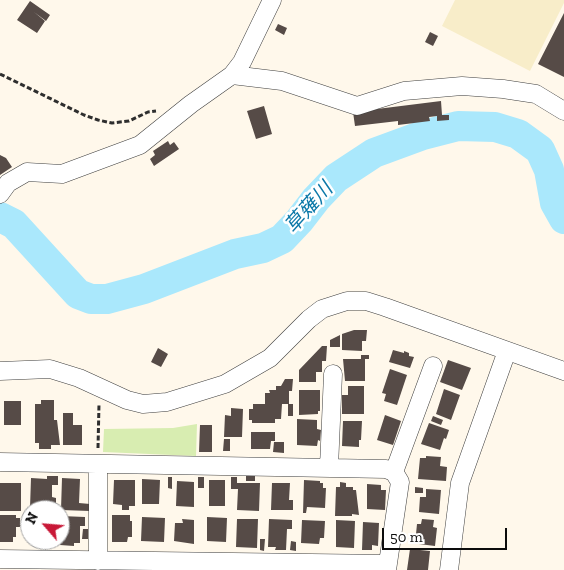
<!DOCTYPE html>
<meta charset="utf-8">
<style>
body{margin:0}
#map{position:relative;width:564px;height:570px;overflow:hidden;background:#fff8eb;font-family:"Zilla Slab",serif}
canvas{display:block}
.north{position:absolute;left:20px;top:500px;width:50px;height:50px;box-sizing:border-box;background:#fff;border:1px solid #9e9e9e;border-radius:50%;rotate:297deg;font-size:14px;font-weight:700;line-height:20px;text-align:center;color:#0c0c0c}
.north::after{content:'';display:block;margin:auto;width:18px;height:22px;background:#c81837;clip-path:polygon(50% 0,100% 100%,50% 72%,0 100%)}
.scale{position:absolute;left:382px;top:528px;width:125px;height:22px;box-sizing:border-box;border:2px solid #0c0c0c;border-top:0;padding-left:6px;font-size:15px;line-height:18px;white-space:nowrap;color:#0c0c0c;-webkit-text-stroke:4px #fff;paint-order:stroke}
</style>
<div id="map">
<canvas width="564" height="570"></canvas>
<div class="north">N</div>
<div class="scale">50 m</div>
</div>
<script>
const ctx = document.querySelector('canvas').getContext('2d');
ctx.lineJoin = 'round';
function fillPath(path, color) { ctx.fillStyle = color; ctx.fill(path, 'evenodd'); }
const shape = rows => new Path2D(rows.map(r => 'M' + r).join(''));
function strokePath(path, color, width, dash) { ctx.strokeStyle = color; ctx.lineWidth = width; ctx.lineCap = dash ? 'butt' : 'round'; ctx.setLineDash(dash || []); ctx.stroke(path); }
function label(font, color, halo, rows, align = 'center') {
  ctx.font = font + ' "Zilla Slab","Noto Sans JP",serif'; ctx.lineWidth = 5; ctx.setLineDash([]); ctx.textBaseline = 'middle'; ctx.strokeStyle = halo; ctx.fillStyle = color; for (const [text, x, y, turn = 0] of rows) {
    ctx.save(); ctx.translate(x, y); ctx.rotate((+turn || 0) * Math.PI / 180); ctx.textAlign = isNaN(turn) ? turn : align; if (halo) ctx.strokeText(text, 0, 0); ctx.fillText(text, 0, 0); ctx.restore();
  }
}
fillPath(shape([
 [455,0,564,0,564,3,530,71,442,26]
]), '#f8edc9');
fillPath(shape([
 [197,424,196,456,103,452,104,429,173,428]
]), '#d8edb1');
strokePath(shape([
 [0,217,14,224,78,294,91,299,107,299,144,289,235,254,263,248,282,239,299,221,316,199,336,178,374,153,423,135,458,126,495,127,518,134,540,150,549,170,555,203,564,219]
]), '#aae8fc', 30);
fillPath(shape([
 [30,1,50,15,46,21,34,12,45,21,37,33,17,20],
 [564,13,564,77,538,64],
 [278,24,287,28,284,35,275,30],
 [430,32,438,36,433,46,425,42],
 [441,101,442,115,449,115,449,120,437,121,437,116,429,117,430,121,398,125,398,121,355,126,353,112],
 [264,106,272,134,256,139,247,111],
 [168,141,170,145,174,142,179,149,154,166,150,159,155,155,153,151],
 [0,155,6,158,12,167,0,175],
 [354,330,367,330,366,341,362,341,362,351,342,350,342,334],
 [340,335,340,347,330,347,330,340],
 [322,346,327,346,326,361,322,361,322,372,316,372,316,382,299,382,299,370],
 [158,348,168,354,161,367,151,362],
 [393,350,404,353,404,351,409,353,409,356,414,357,410,368,389,362],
 [361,355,369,355,369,359,365,359,365,381,345,381,343,359,361,359],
 [448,360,471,368,462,390,440,382],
 [390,369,407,375,397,405,384,401,386,394,382,393],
 [285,379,293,379,292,391,289,391,289,404,282,404,281,419,275,419,275,423,252,423,252,420,249,420,249,409,253,409,253,404,265,404,265,393,270,393,269,390,276,390,276,386,281,386],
 [348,386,364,386,364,414,342,414,342,395,348,395],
 [444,389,460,395,451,420,436,414],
 [299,390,320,390,320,411,318,411,318,414,299,415],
 [41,400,54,400,54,420,57,420,60,445,51,445,51,449,39,449,39,443,35,443,35,404,41,404],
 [4,401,21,401,21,425,4,425],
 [288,404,293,404,293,416,288,416],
 [231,408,243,409,242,437,224,437,225,415,231,416],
 [63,413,73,413,73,425,82,425,82,445,63,445],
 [385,415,401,421,393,445,377,440],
 [433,416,443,420,441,425,431,421],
 [297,419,317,420,317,429,321,430,320,441,318,440,317,446,297,445],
 [343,421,362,421,361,440,359,440,359,447,342,446],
 [429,423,449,430,446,439,444,438,440,450,421,444],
 [200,425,212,425,212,452,199,452],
 [251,432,275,432,275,441,271,441,270,449,251,449],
 [224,439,230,439,230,451,223,451],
 [274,442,284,442,284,453,273,452],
 [426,456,441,457,440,466,447,467,446,481,418,479,420,458,426,458],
 [47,476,58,476,58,485,52,485,52,497,56,498,56,509,30,508,31,478,47,479],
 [246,476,255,476,255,481,246,481],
 [168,477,172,477,172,489,168,488],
 [198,477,204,477,204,488,198,488],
 [231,477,237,477,237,483,260,483,259,511,237,510,238,489,231,489],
 [62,478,80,479,79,503,90,504,90,511,61,510],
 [142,479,160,480,159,504,142,504],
 [114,480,135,480,135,506,129,506,129,510,122,510,122,505,113,504],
 [209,480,225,480,225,506,209,506],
 [304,480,320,481,320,483,323,483,323,488,326,488,325,508,307,507,306,513,303,513],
 [177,481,194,482,194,507,176,506],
 [340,482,346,483,346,487,353,487,353,490,356,490,359,515,352,514,352,516,335,516,336,487,340,487],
 [0,483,21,483,21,511,0,511],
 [272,483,290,483,289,500,293,500,293,510,271,510],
 [367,484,381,485,381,490,386,490,385,510,367,509],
 [415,487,423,488,423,493,415,493],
 [426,489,441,490,439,514,419,512,420,497,426,497],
 [0,515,16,515,16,518,20,518,20,527,16,527,16,537,13,537,13,542,0,542],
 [112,515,130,515,130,521,132,521,132,537,128,537,127,542,112,542],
 [61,516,85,517,85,526,80,526,80,543,74,543,74,546,60,545],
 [142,517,165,518,164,542,141,541],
 [207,517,227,518,226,542,207,541],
 [182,519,194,520,194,544,174,541,175,523,183,523],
 [237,519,258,519,257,548,236,547],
 [269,519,292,520,292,529,287,529,286,550,275,550,276,547,268,547],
 [422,519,434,520,433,527,437,528,435,546,419,544,420,534,416,534,417,524,421,524],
 [302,520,325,521,324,538,320,538,319,544,301,543],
 [336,520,355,521,354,548,336,547],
 [363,522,379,523,378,546,372,545,372,550,362,550],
 [83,529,88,529,88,539,82,539],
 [260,539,265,539,264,551,260,550],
 [291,541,296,542,296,551,290,550],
 [410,549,430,551,428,570,407,570]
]), '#564b47');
const minor = shape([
 [232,75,282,81,357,106,404,91,462,86,503,89,536,94,564,111],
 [0,194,8,183,27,172,62,174,140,145,191,104,232,75,242,62,272,0],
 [0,371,50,369,79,378,127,400,143,404,167,402,225,384,270,358,309,319,322,309,347,301,366,301,385,307,564,371],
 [0,462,386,469,394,472,400,482,387,570],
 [98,464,98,561],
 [329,467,333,374],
 [394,472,433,366],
 [0,559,388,564],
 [449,570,460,483,507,351]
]);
strokePath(minor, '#3f3f3f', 19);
strokePath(shape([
 [0,74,84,115,98,120,112,123,129,121,148,112,156,111],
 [98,448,99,404]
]), '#2e2e2e', 3, [5, 2.5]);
strokePath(minor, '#fff', 18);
label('italic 20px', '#0b78a8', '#fff', [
 ["草薙川",309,208,-48]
]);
</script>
